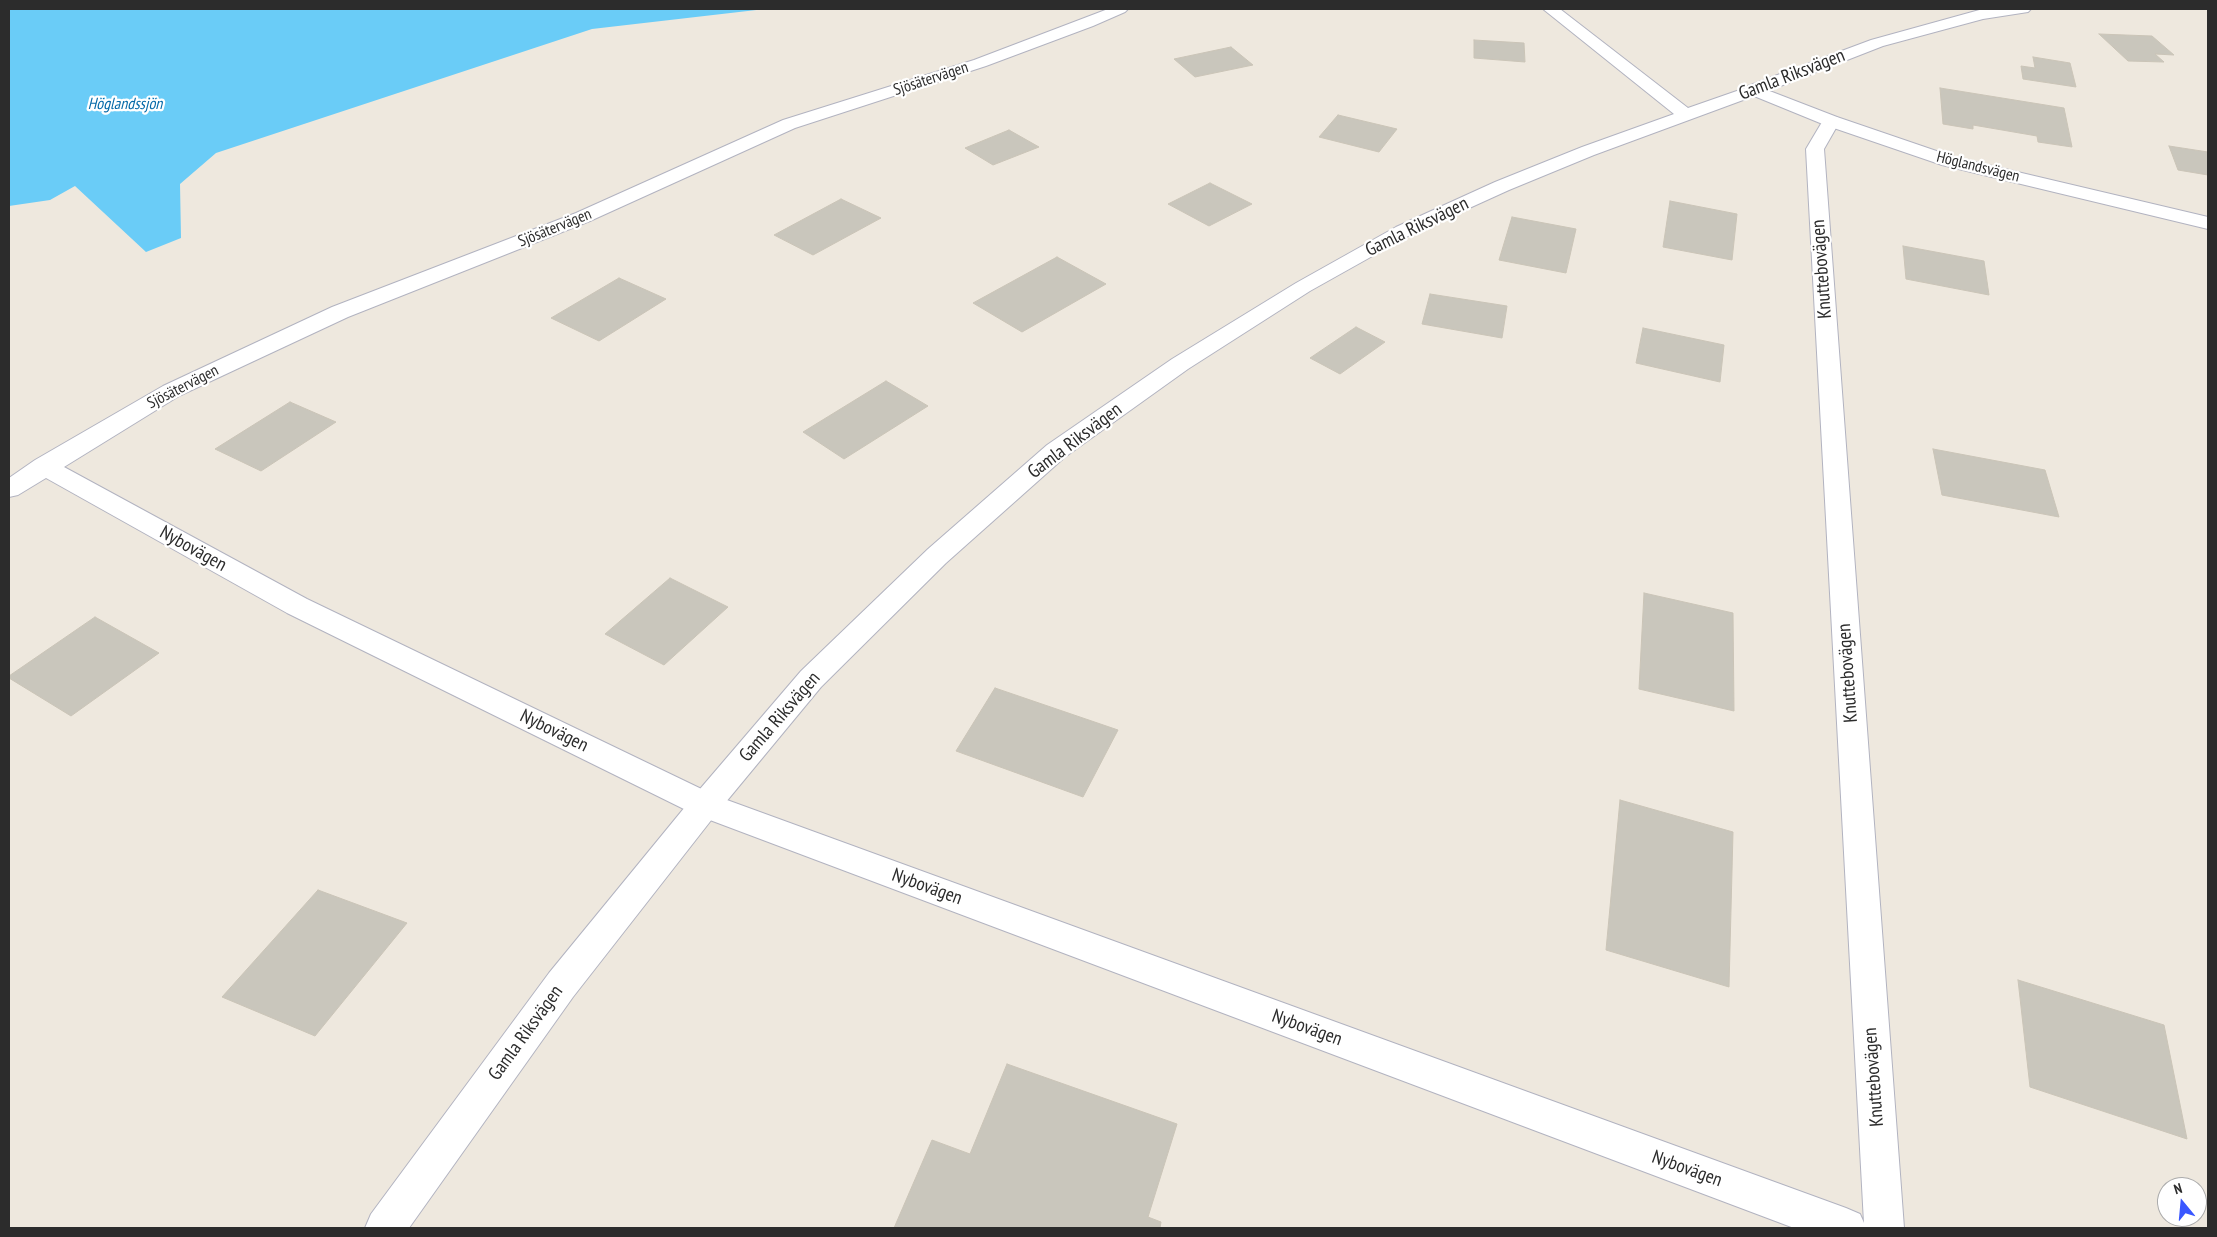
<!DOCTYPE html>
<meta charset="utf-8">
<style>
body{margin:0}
#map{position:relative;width:2217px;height:1237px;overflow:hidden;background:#eee8de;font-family:"PT Sans Narrow",sans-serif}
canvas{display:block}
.frame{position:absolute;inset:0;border:10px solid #2c2c2c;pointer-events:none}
.north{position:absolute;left:2157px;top:1177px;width:50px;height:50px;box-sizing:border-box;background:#fff;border:1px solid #ababab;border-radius:50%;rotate:343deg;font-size:14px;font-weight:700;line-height:20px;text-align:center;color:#2c2c2c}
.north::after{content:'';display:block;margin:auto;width:18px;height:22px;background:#3a57ff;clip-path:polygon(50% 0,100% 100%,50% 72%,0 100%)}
</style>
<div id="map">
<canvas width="2217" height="1237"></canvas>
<div class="frame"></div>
<div class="north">N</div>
</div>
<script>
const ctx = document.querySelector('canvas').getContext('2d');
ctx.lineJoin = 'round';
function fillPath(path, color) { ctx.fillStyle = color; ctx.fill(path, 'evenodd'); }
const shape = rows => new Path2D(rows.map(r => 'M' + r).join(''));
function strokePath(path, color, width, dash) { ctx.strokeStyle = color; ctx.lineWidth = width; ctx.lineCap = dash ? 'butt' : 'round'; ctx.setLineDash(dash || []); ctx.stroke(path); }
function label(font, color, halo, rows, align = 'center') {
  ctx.font = font + ' "PT Sans Narrow",sans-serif'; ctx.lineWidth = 4.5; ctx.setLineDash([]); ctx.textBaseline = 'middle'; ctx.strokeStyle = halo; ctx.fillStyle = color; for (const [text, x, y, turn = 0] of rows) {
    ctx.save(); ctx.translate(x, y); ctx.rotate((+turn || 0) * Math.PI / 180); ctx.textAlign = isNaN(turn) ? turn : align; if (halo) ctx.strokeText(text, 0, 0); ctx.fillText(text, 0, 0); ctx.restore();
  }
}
fillPath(shape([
 [9,9,765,9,592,29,216,153,180,184,181,238,146,252,75,186,50,200,9,206]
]), '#6accf7');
const building = shape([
 [2099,34,2152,36,2174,55,2155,54,2164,62,2128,61,2099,34],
 [1474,40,1524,43,1525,62,1474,58,1474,40],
 [1231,47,1253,65,1195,77,1174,59,1231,47],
 [2033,57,2070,63,2076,87,2023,79,2021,66,2035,68,2033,57],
 [1940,88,2064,108,2072,147,2038,142,2037,136,1973,125,1973,129,1943,124,1940,88],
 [1338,115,1397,129,1379,152,1319,137,1338,115],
 [1009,130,1039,147,993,165,965,148,1009,130],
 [2169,146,2208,152,2208,175,2178,170,2169,146],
 [1210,183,1252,204,1209,226,1168,204,1210,183],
 [841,199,881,218,813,255,774,235,841,199],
 [1670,201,1737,214,1732,260,1663,247,1670,201],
 [1512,217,1576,229,1566,273,1499,260,1512,217],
 [1903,246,1984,261,1989,295,1906,279,1903,246],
 [1057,257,1106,284,1022,332,973,303,1057,257],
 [619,278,666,299,599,341,551,318,619,278],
 [1430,294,1507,306,1502,338,1422,324,1430,294],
 [1356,327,1385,342,1340,374,1310,358,1356,327],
 [1643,328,1724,345,1720,382,1636,363,1643,328],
 [886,381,928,406,844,459,803,432,886,381],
 [290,402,336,422,261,471,215,449,290,402],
 [1933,449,2045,470,2059,517,1942,495,1933,449],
 [670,578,728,607,664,665,605,634,670,578],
 [1644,593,1733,613,1734,711,1639,689,1644,593],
 [95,617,159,653,71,716,9,678,9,676,95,617],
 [995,688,1118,730,1083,797,956,751,995,688],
 [1620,800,1733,832,1729,987,1606,950,1620,800],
 [318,890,407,923,315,1036,222,997,318,890],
 [2018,980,2164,1025,2187,1139,2030,1087,2018,980],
 [1007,1064,1177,1124,1148,1217,1161,1222,1160,1228,894,1228,932,1140,970,1154,1007,1064]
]);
fillPath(building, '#c9c6bc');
strokePath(building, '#cac4b7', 1);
const street = shape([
 [1108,9,1128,9,1125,12,1093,26,986,66,795,128,590,221,348,317,179,396,64,467,307,599,716,796,1846,1208,1860,1214,1864,1223,1806,149,1825,117,1837,117,1840,121,1824,149,1904,1228,1794,1228,694,814,287,613,46,478,18,495,9,497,9,478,35,460,163,386,332,307,576,213,783,120,974,60,1108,9],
 [1983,9,2031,9,2028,12,1983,19,1883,46,1760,94,1748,94,1746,90,1748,86,1871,40,1983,9]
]);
const secondary = shape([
 [1543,9,1560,9,1688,108,1754,85,1837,117,1954,157,2208,217,2208,229,1942,165,1825,125,1754,96,1594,155,1509,190,1410,235,1310,291,1188,369,1065,457,946,563,821,687,716,814,573,997,409,1228,365,1228,371,1214,549,973,694,796,801,671,928,549,1047,445,1172,359,1296,283,1396,227,1495,182,1582,147,1674,114,1543,9]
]);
strokePath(street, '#b2b3c0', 2);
strokePath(secondary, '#b2b3c0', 2);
fillPath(street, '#fff');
fillPath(secondary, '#fff');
label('16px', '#2c2c2c', '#fff', [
 ["Sjösätervägen",931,79,-18],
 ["Höglandsvägen",1978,167,14],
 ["Sjösätervägen",555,228,-22],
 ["Sjösätervägen",183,387,-27]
]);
label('italic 16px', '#0469a8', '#fff', [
 ["Höglandssjön",125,104]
]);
label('19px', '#2c2c2c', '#fff', [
 ["Gamla Riksvägen",1792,75,-21],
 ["Gamla Riksvägen",1417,227,-26],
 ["Knuttebovägen",1822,269,-94],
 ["Gamla Riksvägen",1075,441,-37],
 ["Nybovägen",193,549,29],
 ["Knuttebovägen",1848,673,-94],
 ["Gamla Riksvägen",780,717,-49],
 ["Nybovägen",554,731,26],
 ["Nybovägen",927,887,20],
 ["Nybovägen",1307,1028,20],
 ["Gamla Riksvägen",526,1033,-54],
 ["Knuttebovägen",1874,1077,-94],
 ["Nybovägen",1687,1169,20]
]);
</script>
